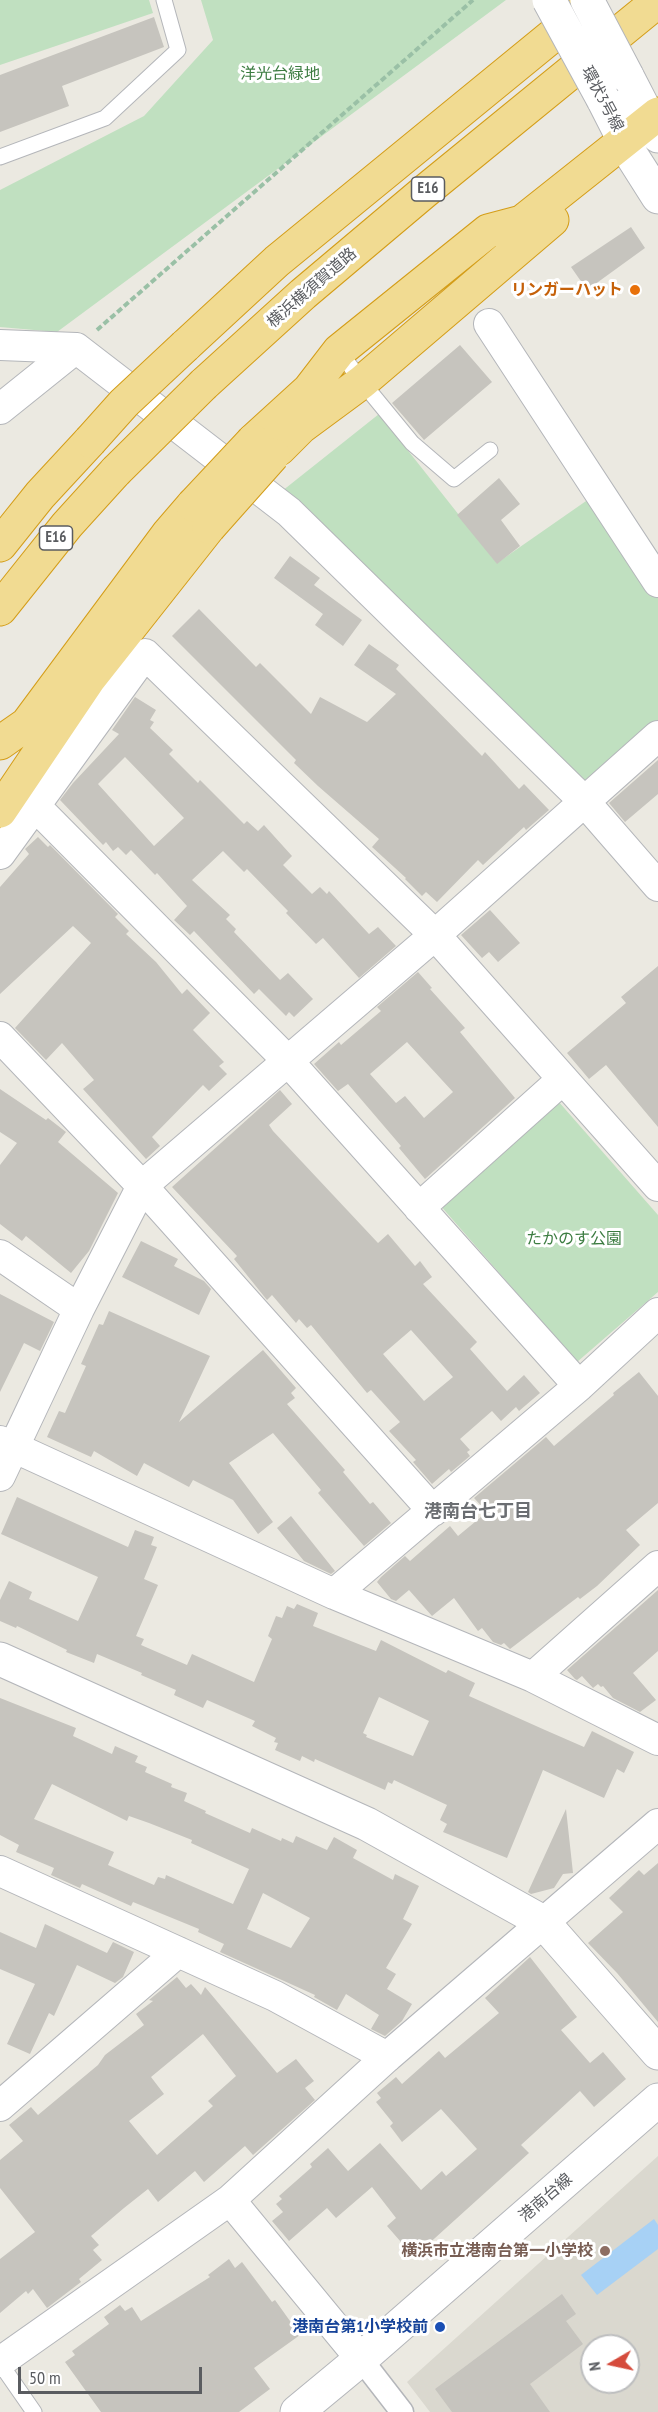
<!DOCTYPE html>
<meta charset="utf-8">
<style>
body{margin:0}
#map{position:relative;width:658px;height:2412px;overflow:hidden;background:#ebe9e1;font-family:"PT Sans Narrow",sans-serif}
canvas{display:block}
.north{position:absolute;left:580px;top:2334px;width:60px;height:60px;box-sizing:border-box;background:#fff;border:2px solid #bdbebf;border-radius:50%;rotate:261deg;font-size:16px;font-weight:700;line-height:24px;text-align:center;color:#5a5c60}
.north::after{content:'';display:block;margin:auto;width:21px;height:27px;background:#d54b3c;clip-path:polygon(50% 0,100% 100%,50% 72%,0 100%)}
.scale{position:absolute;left:18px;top:2367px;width:184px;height:27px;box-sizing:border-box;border:3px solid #5a5c60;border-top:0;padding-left:8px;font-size:18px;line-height:21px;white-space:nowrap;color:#5a5c60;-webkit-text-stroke:4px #fff;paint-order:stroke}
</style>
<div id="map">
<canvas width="658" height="2412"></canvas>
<div class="north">N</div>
<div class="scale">50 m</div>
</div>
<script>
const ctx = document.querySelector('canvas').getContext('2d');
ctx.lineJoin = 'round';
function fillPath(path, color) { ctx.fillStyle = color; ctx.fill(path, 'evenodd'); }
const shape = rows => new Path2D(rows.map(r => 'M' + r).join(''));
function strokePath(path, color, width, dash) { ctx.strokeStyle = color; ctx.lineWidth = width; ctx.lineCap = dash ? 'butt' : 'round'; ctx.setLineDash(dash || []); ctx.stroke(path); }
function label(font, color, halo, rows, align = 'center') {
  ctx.font = font + ' "PT Sans Narrow","Noto Sans JP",sans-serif'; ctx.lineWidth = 6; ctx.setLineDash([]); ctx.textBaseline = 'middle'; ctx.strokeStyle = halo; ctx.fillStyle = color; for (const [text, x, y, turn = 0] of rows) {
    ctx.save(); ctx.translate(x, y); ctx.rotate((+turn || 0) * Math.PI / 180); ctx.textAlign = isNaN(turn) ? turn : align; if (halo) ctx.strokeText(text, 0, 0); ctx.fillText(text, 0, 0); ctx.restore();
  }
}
fillPath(shape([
 [658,2156,658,2412,430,2412,407,2382],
 [592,2346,628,2346,628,2382,592,2382]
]), '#dad8cf');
fillPath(shape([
 [0,0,149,0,153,13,0,65],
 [201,0,506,0,57,332,0,327,0,190,144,116,213,40],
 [379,414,497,563,599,492,658,582,658,736,584,801,272,499],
 [558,1101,658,1215,658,1292,577,1362,439,1204]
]), '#c0e0c0');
fillPath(shape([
 [654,2219,658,2225,658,2249,597,2295,581,2275]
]), '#a7d1f5');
fillPath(shape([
 [154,17,164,47,62,86,69,106,0,132,0,75],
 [631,227,645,248,587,290,571,267],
 [460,345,492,382,424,440,392,403],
 [499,478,520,504,501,520,520,546,497,564,457,515],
 [290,556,320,578,314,585,362,620,343,646,315,625,323,614,274,578],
 [199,609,256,667,260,663,311,714,320,697,367,722,396,694,354,665,369,644,399,665,396,669,482,756,485,752,519,789,524,784,549,810,526,830,524,827,483,865,478,860,437,902,426,892,422,896,405,879,406,878,372,847,379,839,318,786,294,763,296,760,172,636],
 [135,697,156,710,150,720,154,722,150,728,173,750,169,754,198,783,200,780,244,824,247,821,258,831,264,825,292,856,283,865,312,894,320,887,327,894,329,891,369,934,378,927,396,946,359,978,323,938,316,944,286,913,288,911,247,869,244,872,223,851,192,880,230,915,226,919,236,929,234,932,280,980,288,973,313,999,294,1017,289,1012,286,1016,259,989,254,994,194,931,190,935,174,920,187,906,157,873,155,875,131,850,126,855,118,847,113,851,106,842,103,845,60,800,73,783,119,734,112,730],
 [125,757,184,818,154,846,98,784],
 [658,760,658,794,625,822,609,803],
 [38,837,48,847,50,845,118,914,115,917,129,931,126,934,156,962,182,994,187,989,210,1013,193,1030,224,1062,219,1066,227,1074,209,1091,203,1085,152,1137,160,1146,146,1159,83,1089,94,1080,62,1043,46,1060,15,1028,91,943,73,926,0,994,0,887,29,854,25,849],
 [490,910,520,943,498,962,489,952,482,958,461,935],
 [658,966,658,1127,606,1065,589,1079,567,1053,626,1003,621,997],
 [418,972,432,988,430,989,465,1028,460,1032,515,1098,425,1179,399,1148,401,1146,348,1084,338,1091,314,1064,339,1042,341,1045,381,1011,377,1007],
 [407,1042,453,1092,424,1118,405,1096,396,1103,370,1074],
 [0,1089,46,1120,48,1118,66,1132,58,1142,118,1193,89,1251,71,1273,26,1236,22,1241,0,1224,0,1165,17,1143,0,1132],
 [280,1090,292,1104,269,1125,273,1131,378,1243,388,1234,415,1266,420,1261,432,1277,423,1284,477,1342,470,1349,507,1391,524,1375,540,1393,519,1411,516,1407,501,1421,492,1411,460,1439,470,1450,467,1452,470,1456,451,1472,449,1469,432,1484,413,1462,416,1460,389,1431,400,1422,371,1390,367,1393,311,1325,307,1328,299,1319,296,1323,272,1295,267,1300,234,1259,237,1256,172,1187],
 [411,1330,453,1377,424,1401,383,1354],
 [141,1241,178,1259,174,1266,204,1281,211,1289,199,1315,122,1277],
 [0,1294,54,1322,40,1351,24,1343,0,1392],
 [109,1311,210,1356,179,1422,263,1350,296,1388,291,1393,295,1398,287,1404,345,1470,343,1472,370,1504,373,1502,391,1523,364,1546,318,1493,321,1490,273,1433,229,1463,273,1522,258,1534,233,1500,193,1480,189,1487,144,1463,137,1476,94,1451,91,1457,47,1437,59,1411,65,1413,86,1366,81,1364,99,1324,103,1325],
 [639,1372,658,1396,658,1503,626,1530,640,1545,597,1586,580,1599,578,1597,510,1649,504,1643,501,1645,493,1642,482,1628,478,1631,454,1598,432,1616,409,1590,396,1601,391,1599,377,1582,381,1577,405,1556,410,1561,450,1526,458,1536,487,1512,474,1498,546,1437,554,1446,614,1395,613,1393],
 [17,1497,128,1547,135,1530,154,1537,151,1545,157,1547,144,1579,158,1585,136,1636,144,1639,141,1645,187,1665,192,1654,254,1682,272,1639,268,1636,276,1616,282,1618,287,1606,294,1609,297,1604,318,1613,313,1626,376,1651,381,1640,446,1673,448,1670,475,1683,469,1696,545,1730,584,1747,592,1731,634,1752,624,1773,617,1769,604,1798,543,1770,507,1858,443,1832,447,1824,440,1820,447,1805,394,1780,392,1784,388,1782,385,1790,315,1759,314,1762,302,1756,300,1761,275,1750,278,1743,274,1742,276,1738,252,1726,255,1721,207,1700,203,1708,174,1695,176,1690,141,1675,142,1673,97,1654,94,1663,66,1652,67,1650,17,1626,16,1628,0,1621,0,1600,9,1581,32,1592,29,1599,78,1621,98,1577,1,1534],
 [379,1697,429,1721,413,1756,366,1737,367,1735,363,1733],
 [291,1516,335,1571,331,1574,304,1561,277,1528],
 [658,1590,658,1651,633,1673,656,1700,640,1712,613,1698,603,1686,601,1687,598,1684,593,1688,582,1676,577,1680,575,1679,567,1670],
 [0,1698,76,1728,73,1736,112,1754,115,1746,138,1756,135,1762,147,1767,145,1772,172,1784,171,1787,187,1793,184,1801,206,1811,205,1813,250,1833,252,1828,281,1841,282,1838,293,1843,296,1836,327,1850,334,1837,357,1850,353,1858,393,1880,395,1874,419,1886,403,1919,412,1924,386,1968,396,1974,387,1989,412,2004,402,2021,385,2036,371,2029,379,2015,346,1994,337,2010,314,1997,315,1995,220,1952,224,1944,198,1932,199,1929,133,1902,131,1906,82,1884,80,1888,51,1875,54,1868,16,1852,19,1845,0,1835],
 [52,1784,127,1821,129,1816,149,1823,192,1840,191,1843,249,1869,233,1904,166,1875,165,1879,158,1877,154,1885,108,1865,114,1852,34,1819],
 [263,1893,310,1918,291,1948,247,1929],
 [566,1809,573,1873,563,1874,554,1888,531,1894,528,1892],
 [658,1863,658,2022,617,1973,588,1943,623,1912,609,1898,639,1870,644,1875],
 [45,1924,107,1953,113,1942,134,1952,123,1977,115,1983,77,1965,54,2016,49,2013,30,2054,7,2044,35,1984,0,1969,0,1932,36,1948],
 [530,1957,577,2017,561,2030,590,2063,603,2052,626,2079,594,2107,580,2091,521,2145,529,2153,414,2257,387,2226,396,2218,372,2187,336,2218,327,2208,289,2241,272,2221,283,2212,276,2204,282,2199,279,2196,312,2167,310,2164,328,2148,348,2171,380,2143,421,2190,442,2171,446,2176,477,2149,441,2109,402,2142,390,2126,393,2123,376,2102,381,2098,377,2093,396,2077,402,2084,439,2051,445,2058,499,2013,485,1998],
 [177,1977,186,1988,191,1984,201,1995,205,1987,277,2073,296,2059,314,2081,305,2088,315,2100,253,2155,245,2146,204,2182,195,2171,158,2202,148,2189,124,2208,91,2236,99,2245,93,2250,102,2260,79,2279,81,2282,47,2308,33,2289,28,2294,26,2291,0,2313,0,2259,35,2232,0,2188,0,2160,23,2141,9,2125,31,2107,38,2115,98,2065,105,2055,144,2025,136,2014,153,2001,149,2000],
 [203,2034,236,2076,208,2101,213,2106,157,2155,129,2121,164,2094,151,2077],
 [229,2259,235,2268,242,2262,272,2302,275,2300,300,2335,254,2368,270,2389,239,2412,101,2412,65,2362,75,2355,72,2351,109,2324,104,2317,120,2305,125,2311,132,2307,141,2321,210,2277,208,2275],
 [562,2294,576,2314,566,2321,583,2344,530,2384,550,2412,452,2412,435,2389]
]), '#c6c4be');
const service = shape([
 [0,157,105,118,178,50,164,0],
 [339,351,362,382,412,443,454,479,490,450],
 [0,2363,34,2412]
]);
const pedestrian = shape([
 [361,2359,402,2412]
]);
const minor = shape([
 [489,324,658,582],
 [0,345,76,348,289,512,584,801,658,886],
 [0,409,76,348],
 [35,806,287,1060,579,1386],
 [0,854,145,654,435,935,658,1186],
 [0,1037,142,1186,433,1511],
 [419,1208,563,1079],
 [0,1255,79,1309],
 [0,1441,334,1594,533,1677,658,1740],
 [0,1476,79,1309,142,1186,435,935,658,736],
 [334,1594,579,1386,658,1313],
 [533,1677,658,1566],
 [0,1871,275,1996,387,2057],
 [0,2106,178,1952],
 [230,2200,361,2359],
 [0,2362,230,2200,387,2057,658,1824]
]);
const tertiary = shape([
 [627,76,658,136],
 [603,99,632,156,658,197],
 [0,1659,367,1824,543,1922,658,2053],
 [297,2412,361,2359,658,2100]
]);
const motorway = shape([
 [185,346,277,261,585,9],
 [204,384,303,294,424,192,658,1],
 [253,441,309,390,339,351,488,231,522,222,658,114],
 [279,449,301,427,362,382,552,220],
 [0,545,40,495,90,441],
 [0,609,67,525,116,471],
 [0,743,27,724,168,534,193,505],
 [0,811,89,679,209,527]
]);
strokePath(service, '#b4b6ba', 17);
strokePath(pedestrian, '#b4b6ba', 25);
strokePath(minor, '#b4b6ba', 32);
strokePath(tertiary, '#b4b6ba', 35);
strokePath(motorway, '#d49d18', 35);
strokePath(shape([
 [97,330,473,0]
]), '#9ac0a6', 4, [6, 3]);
strokePath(service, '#fff', 15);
strokePath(pedestrian, '#fff', 22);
strokePath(minor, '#fff', 30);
strokePath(tertiary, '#fff', 33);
strokePath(motorway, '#f1db92', 33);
const tertiaryBridge = shape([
 [549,0,603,99],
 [587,0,627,76]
]);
const motorwayBridge = shape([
 [90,441,124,403,185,346],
 [116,471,204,384],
 [193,505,253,441],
 [209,527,273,455]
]);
strokePath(tertiaryBridge, '#b4b6ba', 35, []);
strokePath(motorwayBridge, '#d49d18', 35, []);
strokePath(tertiaryBridge, '#fff', 33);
strokePath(motorwayBridge, '#f1db92', 33);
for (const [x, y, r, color] of [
 [635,290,6,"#e8710a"],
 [605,2251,6,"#8d6e63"],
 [440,2327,6,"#1a4fb4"]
]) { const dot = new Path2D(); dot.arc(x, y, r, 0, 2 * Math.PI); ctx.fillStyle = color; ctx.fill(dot); strokePath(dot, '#fff', 2); }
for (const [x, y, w] of [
 [428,189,33],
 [56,538,33]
]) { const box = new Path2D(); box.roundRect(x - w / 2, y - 12, w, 24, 4.5); ctx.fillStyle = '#fff'; ctx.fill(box); strokePath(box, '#5a5c60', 1.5); }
label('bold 15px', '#5a5c60', null, [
 ["E16",428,189],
 ["E16",56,538]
]);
label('16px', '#3c7c41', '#fff', [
 ["洋光台緑地",280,74],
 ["たかのす公園",574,1239]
]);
label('16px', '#5a5c60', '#fff', [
 ["環状3号線",602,99,62],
 ["横浜横須賀道路",312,288,-41],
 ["港南台線",546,2198,-41]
]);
label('bold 16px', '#c56008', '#fff', [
 ["リンガーハット",623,290]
], 'right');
label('bold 16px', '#785e54', '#fff', [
 ["横浜市立港南台第一小学校",593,2251]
], 'right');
label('bold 16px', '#164399', '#fff', [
 ["港南台第1小学校前",428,2327]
], 'right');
label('bold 18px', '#6b6e72', '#fff', [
 ["港南台七丁目",478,1512]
]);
</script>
